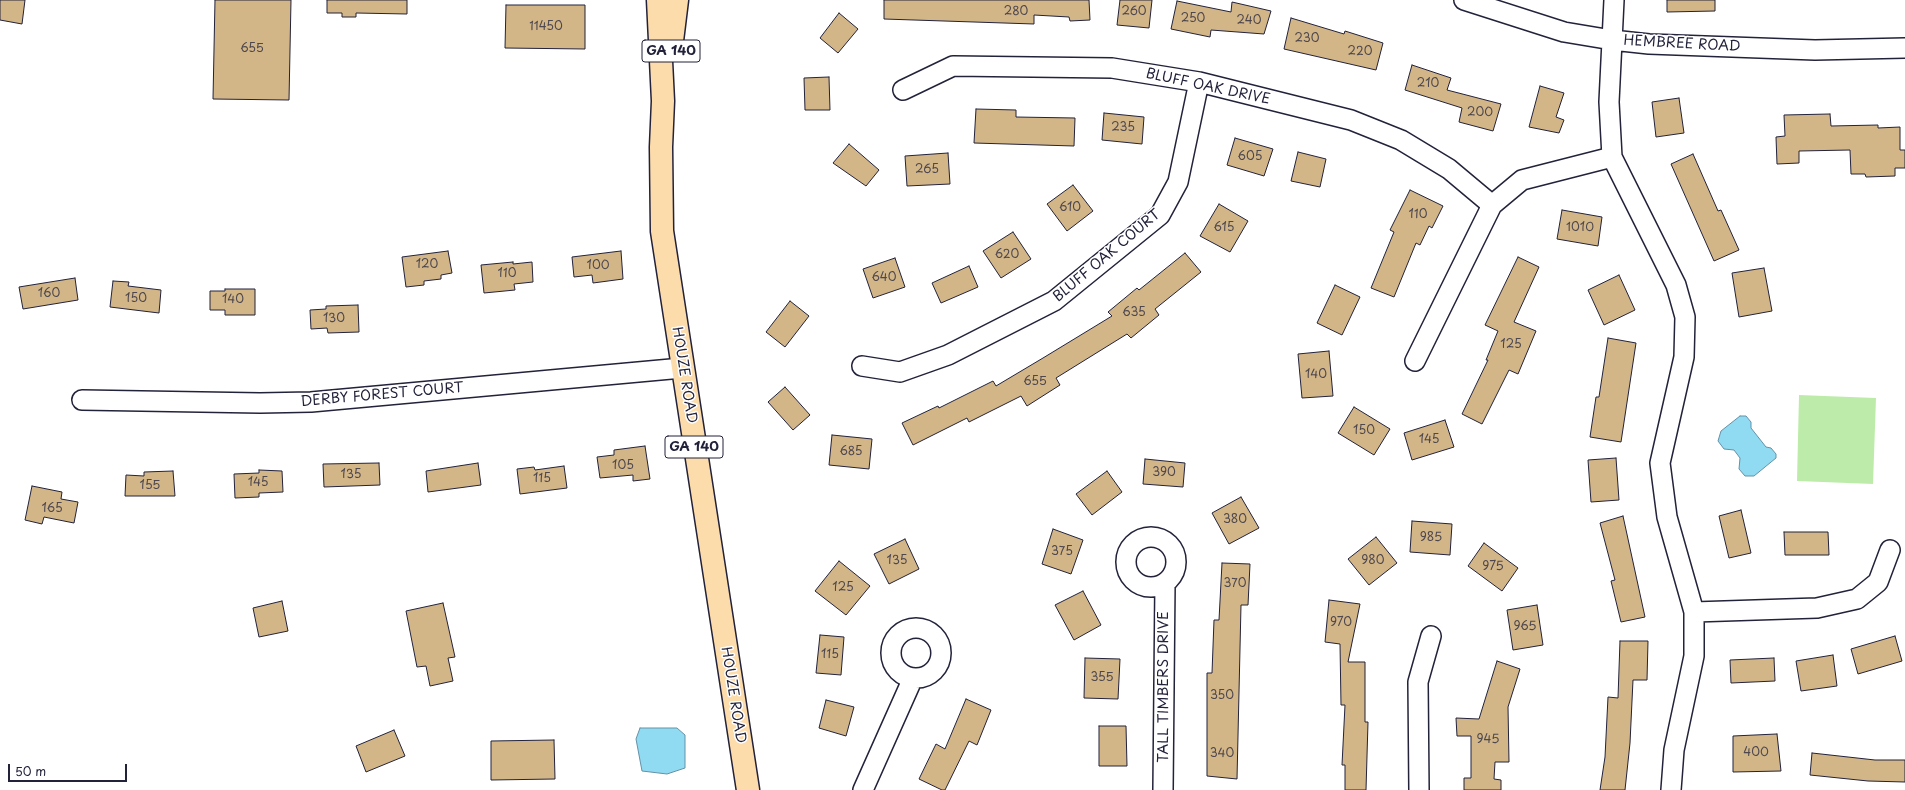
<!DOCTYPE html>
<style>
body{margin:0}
#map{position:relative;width:1905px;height:790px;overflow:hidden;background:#fff;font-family:"Playpen Sans",sans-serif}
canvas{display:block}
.scale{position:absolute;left:8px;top:764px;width:119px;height:18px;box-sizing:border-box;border:2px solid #22223b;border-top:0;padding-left:5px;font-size:12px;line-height:14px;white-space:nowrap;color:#22223b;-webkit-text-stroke:3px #fff;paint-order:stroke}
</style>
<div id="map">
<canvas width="1905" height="790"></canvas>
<div class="scale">50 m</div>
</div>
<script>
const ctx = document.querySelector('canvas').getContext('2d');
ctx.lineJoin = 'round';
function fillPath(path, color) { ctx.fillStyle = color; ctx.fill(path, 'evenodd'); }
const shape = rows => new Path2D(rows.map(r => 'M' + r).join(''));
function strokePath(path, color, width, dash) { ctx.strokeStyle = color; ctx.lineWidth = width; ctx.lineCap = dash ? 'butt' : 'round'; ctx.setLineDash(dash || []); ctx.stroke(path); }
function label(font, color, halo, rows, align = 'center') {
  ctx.font = font + ' "Playpen Sans",sans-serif'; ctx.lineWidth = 3; ctx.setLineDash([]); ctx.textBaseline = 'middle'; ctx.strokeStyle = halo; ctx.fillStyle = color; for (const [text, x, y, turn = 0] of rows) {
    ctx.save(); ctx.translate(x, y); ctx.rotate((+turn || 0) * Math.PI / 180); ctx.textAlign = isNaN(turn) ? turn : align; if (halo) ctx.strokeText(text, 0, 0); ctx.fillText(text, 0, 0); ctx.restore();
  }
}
fillPath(shape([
 [1799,395,1876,398,1873,484,1797,481]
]), '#bdecaa');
const water = shape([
 [1740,416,1746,416,1751,422,1751,428,1766,447,1771,448,1776,454,1776,458,1754,476,1745,476,1739,469,1740,458,1734,450,1724,449,1718,441,1721,431,1740,416],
 [640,728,677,728,685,735,685,768,667,774,642,771,636,739,640,728]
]);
fillPath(water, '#90dbf1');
strokePath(water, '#6491a8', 1);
const building = shape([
 [0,0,25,0,22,24,0,20,0,0],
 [215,0,291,0,289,100,213,99,215,0],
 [327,0,407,0,407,14,356,13,356,17,342,17,342,13,327,13,327,0],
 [884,0,1089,0,1090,20,1070,21,1069,17,1034,15,1034,24,884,19,884,0],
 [1120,0,1152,0,1149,28,1117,25,1120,0],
 [1667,0,1715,0,1715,11,1667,12,1667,0],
 [1177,1,1231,12,1232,2,1271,11,1264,34,1211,30,1210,37,1171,29,1177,1],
 [506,5,585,5,585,49,505,48,506,5],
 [839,13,858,29,838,53,820,38,839,13],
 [1291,18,1344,34,1345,31,1383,43,1376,70,1284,49,1291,18],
 [1412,65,1451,78,1447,90,1501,104,1493,131,1459,122,1462,108,1405,90,1412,65],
 [829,77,830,110,805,110,804,78,829,77],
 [1540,86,1564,93,1556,117,1564,120,1559,133,1529,127,1540,86],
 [1679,98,1684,133,1656,137,1652,102,1679,98],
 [976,109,1016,110,1016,117,1075,118,1074,146,974,143,976,109],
 [1104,113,1144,117,1142,144,1102,140,1104,113],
 [1830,114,1831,126,1878,125,1878,128,1900,127,1900,150,1905,150,1905,168,1895,168,1895,176,1866,177,1865,174,1851,174,1850,150,1799,151,1799,163,1777,164,1776,137,1785,136,1784,115,1830,114],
 [1235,138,1273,149,1264,176,1227,165,1235,138],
 [849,144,879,170,866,186,833,163,849,144],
 [1298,152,1326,159,1320,187,1291,181,1298,152],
 [948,153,950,184,907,186,905,156,948,153],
 [1693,154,1718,211,1721,210,1739,250,1714,261,1671,164,1693,154],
 [1073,185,1093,211,1067,231,1047,204,1073,185],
 [1410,190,1443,206,1432,228,1429,226,1420,245,1416,243,1394,297,1371,288,1394,232,1390,230,1410,190],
 [1219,204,1248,221,1230,252,1200,236,1219,204],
 [1562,210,1602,217,1598,246,1557,239,1562,210],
 [1013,232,1031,259,1001,278,983,251,1013,232],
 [448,251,452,273,441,275,441,279,424,281,424,285,406,287,402,257,448,251],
 [621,251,623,279,593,283,592,275,574,277,572,257,621,251],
 [1185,253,1201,272,1155,309,1159,315,1131,338,1127,334,1056,378,1060,385,1027,406,1021,396,969,422,967,418,913,445,902,423,938,406,939,408,993,381,996,386,1043,358,1112,316,1108,312,1137,288,1139,290,1185,253],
 [1518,257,1539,267,1514,322,1536,331,1518,374,1509,370,1482,424,1462,414,1488,360,1486,360,1498,331,1485,325,1518,257],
 [895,258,905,287,873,298,863,269,895,258],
 [513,262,513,264,532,262,533,282,514,284,515,290,484,293,481,265,513,262],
 [969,266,978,287,941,303,932,283,969,266],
 [1764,268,1772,311,1739,317,1732,273,1764,268],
 [1619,275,1635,310,1604,325,1588,290,1619,275],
 [75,278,78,300,23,309,19,287,75,278],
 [113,281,129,282,128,286,161,290,159,313,110,307,113,281],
 [1335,285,1360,297,1342,335,1317,323,1335,285],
 [225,289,255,289,255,315,225,315,225,310,210,310,210,291,225,291,225,289],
 [790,301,809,316,785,347,766,332,790,301],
 [358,305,359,332,328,333,327,328,311,329,310,310,326,309,326,306,358,305],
 [1608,338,1636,343,1621,442,1590,437,1596,397,1599,397,1608,338],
 [1329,351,1333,396,1302,398,1298,354,1329,351],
 [785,387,810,415,793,430,768,402,785,387],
 [1354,407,1390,429,1374,455,1338,433,1354,407],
 [1445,420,1454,447,1412,460,1404,433,1445,420],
 [832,435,872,439,869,469,829,465,832,435],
 [645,446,650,479,633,481,633,475,600,478,597,457,614,455,614,450,645,446],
 [1616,458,1619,500,1591,502,1588,460,1616,458],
 [1145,459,1185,463,1183,487,1143,484,1145,459],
 [379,463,380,485,324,487,323,464,379,463],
 [478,463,481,485,428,492,426,471,478,463],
 [564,466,567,488,520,494,517,469,534,467,535,470,564,466],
 [259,470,282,471,283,492,259,493,259,497,235,498,234,474,259,473,259,470],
 [173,471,175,496,125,496,126,475,144,476,144,472,173,471],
 [1107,471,1122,492,1092,515,1076,494,1107,471],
 [32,486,62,492,61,499,78,502,74,523,44,517,42,524,25,520,32,486],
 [1241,497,1259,528,1229,544,1212,513,1241,497],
 [1741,510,1751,553,1729,558,1719,516,1741,510],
 [1623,516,1645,617,1621,622,1611,581,1615,580,1600,523,1623,516],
 [1412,521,1452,524,1450,555,1410,552,1412,521],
 [1053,529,1083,540,1071,574,1042,564,1053,529],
 [1784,532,1828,532,1829,555,1785,555,1784,532],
 [1376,537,1397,563,1369,585,1348,559,1376,537],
 [905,539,919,569,889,584,874,554,905,539],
 [1484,543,1518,568,1502,591,1468,566,1484,543],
 [839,561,870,586,846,615,815,591,839,561],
 [1222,563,1250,564,1248,605,1241,605,1237,779,1207,776,1207,673,1212,673,1214,620,1219,620,1222,563],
 [1083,591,1101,625,1074,640,1055,605,1083,591],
 [1329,600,1360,604,1348,662,1365,662,1365,722,1368,722,1366,790,1345,790,1345,765,1342,765,1345,705,1341,705,1340,644,1325,642,1329,600],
 [282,601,288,631,259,637,253,608,282,601],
 [443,603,455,657,448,658,453,681,430,686,426,666,417,667,406,611,443,603],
 [1537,605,1543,645,1513,650,1507,610,1537,605],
 [820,635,844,637,841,675,816,673,820,635],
 [1895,636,1902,661,1858,674,1851,649,1895,636],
 [1620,641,1648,641,1647,680,1633,680,1630,743,1625,790,1600,790,1605,757,1608,697,1618,698,1620,641],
 [1833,655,1837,686,1801,691,1796,661,1833,655],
 [1085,658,1120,659,1118,699,1084,698,1085,658],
 [1774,658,1775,681,1731,683,1730,660,1774,658],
 [1497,661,1520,669,1508,707,1509,762,1495,762,1494,779,1501,780,1501,790,1464,790,1464,778,1471,778,1471,736,1457,736,1456,718,1479,719,1497,661],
 [966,699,991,710,977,745,969,741,945,790,942,790,919,779,936,744,945,749,966,699],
 [826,700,854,707,846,736,819,728,826,700],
 [1099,726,1126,726,1127,766,1099,766,1099,726],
 [394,730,405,756,366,772,356,746,394,730],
 [1777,734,1781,771,1733,772,1733,736,1777,734],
 [554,740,555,779,491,780,491,741,554,740],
 [1812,753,1875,760,1905,760,1905,782,1868,781,1810,775,1812,753]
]);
fillPath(building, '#d3b688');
strokePath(building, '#22223b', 1);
const minor = shape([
 [1464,0,1564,32,1612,40,1649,44,1815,50,1905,48],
 [1614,0,1609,102,1612,157,1676,285,1685,317,1684,357,1660,463,1667,517,1694,612,1694,656,1674,750,1671,790],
 [903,90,953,66,1112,68,1199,82,1351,120,1401,140,1449,169,1492,205],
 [1415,361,1492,205,1522,180,1612,157],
 [862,366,900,372,948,355,1054,301,1160,215,1178,182,1199,82],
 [82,400,260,403,311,402,682,368],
 '1126 562a25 25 0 1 1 50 0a25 25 0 1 1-50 0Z',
 [1694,612,1817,608,1857,599,1878,582,1890,550],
 '891 653a25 25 0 1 1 50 0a25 25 0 1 1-50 0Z',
 [863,790,913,678],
 [1163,790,1165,583],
 [1419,790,1418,682,1431,636]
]);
const major = shape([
 [658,0,663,101,661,147,662,231,748,790],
 [671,49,677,0]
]);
strokePath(minor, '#22223b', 22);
strokePath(major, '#22223b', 25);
strokePath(minor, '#fff', 19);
strokePath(major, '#fddcac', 22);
label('12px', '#4e474e', null, [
 ["280",1016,12],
 ["260",1134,12],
 ["250",1193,19],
 ["240",1249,21],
 ["11450",546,27],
 ["230",1307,39],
 ["655",252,49],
 ["220",1360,52],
 ["210",1428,84],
 ["200",1480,113],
 ["235",1123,128],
 ["605",1250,157],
 ["265",927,170],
 ["610",1070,208],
 ["110",1418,215],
 ["615",1224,228],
 ["1010",1580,228],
 ["620",1007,255],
 ["120",427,265],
 ["100",598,266],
 ["110",507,274],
 ["640",884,278],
 ["160",49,294],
 ["150",136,299],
 ["140",233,300],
 ["635",1134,313],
 ["130",334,319],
 ["125",1511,345],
 ["140",1316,375],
 ["655",1035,382],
 ["150",1364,431],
 ["145",1429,440],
 ["685",851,452],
 ["105",623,466],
 ["390",1164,473],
 ["135",351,475],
 ["115",542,479],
 ["145",258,483],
 ["155",150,486],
 ["165",52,509],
 ["380",1235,520],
 ["985",1431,538],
 ["375",1062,552],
 ["135",897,561],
 ["980",1373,561],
 ["975",1493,567],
 ["370",1235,584],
 ["125",843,588],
 ["970",1341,623],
 ["965",1525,627],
 ["115",830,655],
 ["355",1102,678],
 ["350",1222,696],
 ["945",1488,740],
 ["400",1756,753],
 ["340",1222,754]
]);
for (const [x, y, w] of [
 [671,51,58],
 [694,447,58]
]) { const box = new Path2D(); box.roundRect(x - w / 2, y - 11, w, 22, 3); ctx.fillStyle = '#fff'; ctx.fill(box); strokePath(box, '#22223b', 1); }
label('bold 13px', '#22223b', null, [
 ["GA 140",671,51],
 ["GA 140",694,447]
]);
label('14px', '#22223b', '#fff', [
 ["HEMBREE ROAD",1682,44,3],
 ["BLUFF OAK DRIVE",1208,87,12],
 ["BLUFF OAK COURT",1107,256,-40],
 ["HOUZE ROAD",684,375,81],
 ["DERBY FOREST COURT",382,395,-5],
 ["TALL TIMBERS DRIVE",1164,687,-90],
 ["HOUZE ROAD",733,695,81]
]);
</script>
